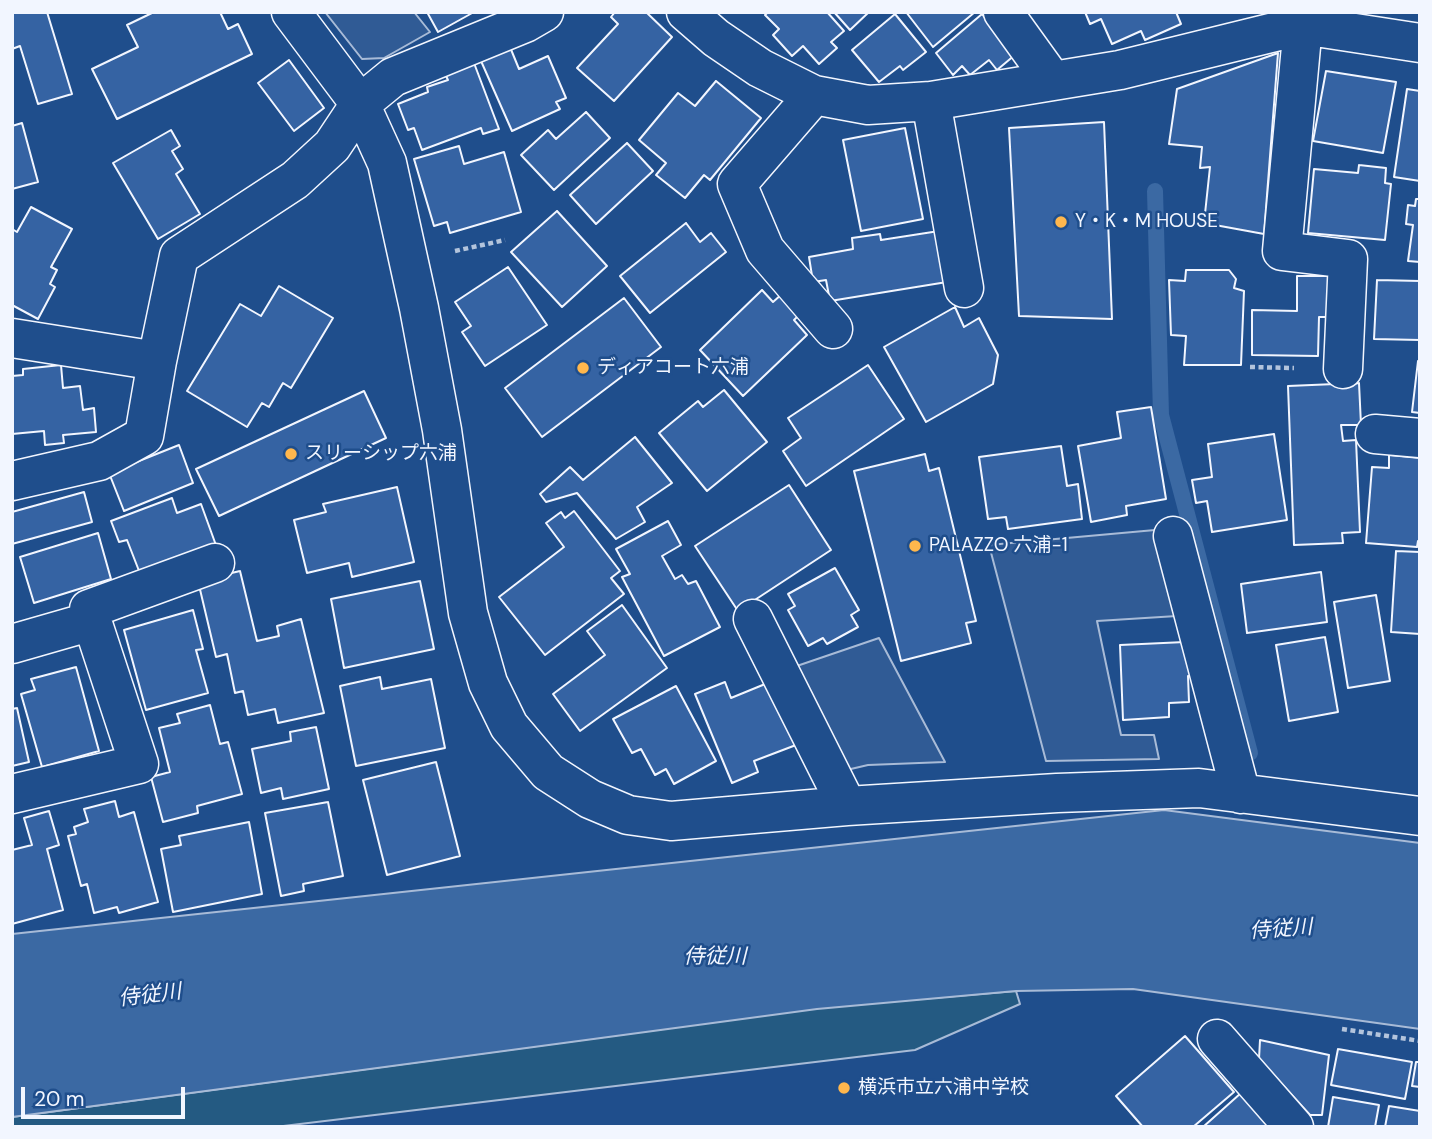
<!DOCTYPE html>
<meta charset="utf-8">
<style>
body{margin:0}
#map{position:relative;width:1432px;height:1139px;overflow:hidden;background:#1f4e8c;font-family:"DM Sans",sans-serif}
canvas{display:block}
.frame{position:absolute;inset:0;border:14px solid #f2f6ff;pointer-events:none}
.scale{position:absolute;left:21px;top:1087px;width:164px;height:32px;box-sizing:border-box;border:4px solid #f2f6ff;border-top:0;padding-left:9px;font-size:21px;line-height:24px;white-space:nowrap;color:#f2f6ff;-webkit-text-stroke:5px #1f4e8c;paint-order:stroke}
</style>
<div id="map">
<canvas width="1432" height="1139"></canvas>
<div class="frame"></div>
<div class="scale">20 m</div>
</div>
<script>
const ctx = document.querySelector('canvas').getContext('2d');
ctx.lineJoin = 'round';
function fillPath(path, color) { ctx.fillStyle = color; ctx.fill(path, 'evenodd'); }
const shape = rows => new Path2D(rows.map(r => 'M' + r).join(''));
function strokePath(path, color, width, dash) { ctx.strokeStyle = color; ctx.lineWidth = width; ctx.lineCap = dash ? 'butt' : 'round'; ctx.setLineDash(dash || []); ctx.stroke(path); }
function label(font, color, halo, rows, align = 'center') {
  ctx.font = font + ' "DM Sans","Noto Sans JP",sans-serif'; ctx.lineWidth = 5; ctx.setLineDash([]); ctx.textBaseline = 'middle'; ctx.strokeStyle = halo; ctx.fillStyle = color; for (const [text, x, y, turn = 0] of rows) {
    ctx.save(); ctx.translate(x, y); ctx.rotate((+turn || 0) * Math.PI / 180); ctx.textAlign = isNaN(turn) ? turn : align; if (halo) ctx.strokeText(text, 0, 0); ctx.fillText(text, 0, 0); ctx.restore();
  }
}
const green = shape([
 [1016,991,1020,1004,915,1050,275,1127,12,1127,12,1117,825,1007,1016,991]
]);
fillPath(green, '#245a82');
strokePath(green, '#a8bbd7', 2);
const parking = shape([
 [325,12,414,12,430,32,384,58,362,59,325,12],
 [1155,530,1177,616,1097,621,1121,735,1154,735,1159,759,1046,761,989,545,1155,530],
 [879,638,945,762,868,765,838,772,788,669,879,638]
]);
fillPath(parking, '#305b95');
strokePath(parking, '#a8bbd7', 2);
const water = shape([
 [1164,810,1420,843,1420,1029,1133,989,1016,991,817,1009,12,1117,12,934,1164,810]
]);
fillPath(water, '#3b69a3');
strokePath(water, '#a8bbd7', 2);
strokePath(shape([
 [1155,191,1161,415,1250,753]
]), '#3b69a3', 16);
const building = shape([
 [12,12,47,12,72,94,38,104,20,46,12,49,12,12],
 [154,12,220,12,228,29,238,24,252,54,117,119,92,69,138,47,127,25,154,12],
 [427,12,474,12,438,32,427,12],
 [615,12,646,12,672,37,614,101,577,68,618,24,611,17,615,12],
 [768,12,827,12,844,31,831,42,837,48,819,64,803,46,792,56,773,35,779,29,765,15,768,12],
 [834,12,869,12,850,30,834,12],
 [906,12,975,12,933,47,906,12],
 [1085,12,1176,12,1181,24,1145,40,1141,31,1112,44,1101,19,1090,24,1085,12],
 [895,14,926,52,903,70,900,66,879,82,852,50,895,14],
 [982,14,1016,54,997,70,989,60,970,75,962,66,953,75,936,53,982,14],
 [510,47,519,69,548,56,566,98,556,102,560,109,512,131,481,61,510,47],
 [1278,53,1264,234,1204,223,1210,167,1200,168,1202,147,1169,144,1177,89,1278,53],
 [289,60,324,108,294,131,258,83,289,60],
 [474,63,499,129,483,134,481,128,422,150,414,128,408,130,398,104,428,92,427,87,448,80,445,74,474,63],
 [1326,71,1396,82,1383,153,1313,141,1326,71],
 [716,81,761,118,710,180,704,175,685,198,656,175,666,163,639,140,678,93,695,106,716,81],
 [1407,89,1420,91,1420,181,1394,177,1407,89],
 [586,112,610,138,554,190,521,155,548,130,556,139,586,112],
 [1104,122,1112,319,1019,316,1009,128,1104,122],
 [22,123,38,182,12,189,12,126,22,123],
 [905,128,923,219,861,231,843,140,905,128],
 [171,130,180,146,172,151,183,169,176,174,200,214,158,239,113,163,171,130],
 [627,143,653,171,596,224,570,195,627,143],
 [459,146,464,164,504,152,521,212,450,233,447,222,434,226,414,159,459,146],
 [1359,165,1386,168,1385,183,1391,184,1385,240,1308,233,1314,169,1358,173,1359,165],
 [1416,199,1420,199,1420,262,1408,261,1413,225,1406,224,1408,205,1415,206,1416,199],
 [31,207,72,229,51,267,57,270,50,284,55,287,38,319,12,305,12,229,17,232,31,207],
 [557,211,607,266,562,307,511,252,557,211],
 [686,223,700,242,711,233,726,252,650,313,620,276,686,223],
 [939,231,947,282,830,301,826,280,813,282,809,257,853,249,852,238,880,234,881,240,939,231],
 [508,267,547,325,485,366,462,332,471,326,455,302,508,267],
 [1186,270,1229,270,1236,279,1234,288,1244,291,1241,365,1184,365,1186,336,1171,335,1169,280,1185,281,1186,270],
 [1297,276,1331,276,1331,317,1319,317,1318,356,1252,355,1252,310,1297,311,1297,276],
 [1377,280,1420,281,1420,340,1374,339,1377,280],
 [279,286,333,318,291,388,283,383,269,407,262,403,247,427,187,391,240,304,261,316,279,286],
 [762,290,773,302,782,294,801,313,794,320,807,335,743,396,700,350,762,290],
 [624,298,661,347,542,437,505,388,624,298],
 [955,307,964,327,979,318,998,355,993,384,926,422,884,347,955,307],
 [1418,361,1420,361,1420,413,1412,412,1418,361],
 [61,365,63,388,80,386,83,410,94,408,96,432,63,435,64,443,45,445,44,431,12,434,12,376,23,375,23,369,61,365],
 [868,365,904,419,806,486,783,451,801,438,788,418,868,365],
 [1359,383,1361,425,1341,425,1343,441,1356,440,1360,532,1342,533,1343,543,1294,545,1288,386,1359,383],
 [724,390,767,442,707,491,659,433,698,401,703,407,724,390],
 [364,391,386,438,219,516,196,469,364,391],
 [1151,407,1166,499,1126,506,1127,515,1091,522,1078,446,1121,438,1117,412,1151,407],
 [1274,434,1287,520,1212,532,1207,501,1196,503,1192,480,1212,477,1208,444,1274,434],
 [635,437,672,483,637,507,645,522,616,539,577,493,546,502,540,494,570,467,583,480,635,437],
 [179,445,193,483,124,511,109,473,179,445],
 [1061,446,1067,486,1078,484,1082,519,1008,529,1006,517,988,519,979,457,1061,446],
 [925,454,929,471,939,468,976,621,966,623,971,643,901,661,854,471,925,454],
 [1389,455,1420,458,1420,541,1418,541,1417,547,1366,543,1372,467,1389,468,1389,455],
 [789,485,831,550,738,611,695,546,789,485],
 [397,487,414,562,352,577,349,563,307,573,294,520,326,512,323,504,397,487],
 [84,492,92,522,12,544,12,512,84,492],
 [172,498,177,513,201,504,217,548,141,576,127,540,119,542,111,521,172,498],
 [574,511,620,571,611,578,624,594,545,655,499,597,564,547,546,523,561,512,565,518,574,511],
 [668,521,681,545,662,556,675,579,682,575,688,584,696,581,720,627,664,656,622,577,630,574,616,549,668,521],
 [98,533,111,579,34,603,20,557,98,533],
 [1396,551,1420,552,1420,634,1391,632,1396,551],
 [835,568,859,610,851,615,858,627,827,644,823,638,808,646,788,610,795,606,788,594,835,568],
 [240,571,257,641,279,636,277,626,301,619,324,713,278,723,275,709,248,715,243,691,235,693,227,654,216,657,198,581,240,571],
 [1321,572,1327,622,1247,633,1241,584,1321,572],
 [420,581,434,649,344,668,331,599,420,581],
 [1376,595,1390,681,1348,688,1334,602,1376,595],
 [622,605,667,668,580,731,553,694,605,655,587,631,622,605],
 [193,610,203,649,196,650,208,693,146,710,124,630,193,610],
 [1325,637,1338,712,1289,721,1276,645,1325,637],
 [1185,642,1195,676,1188,676,1189,702,1169,703,1169,717,1123,720,1120,645,1185,642],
 [76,667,99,751,42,767,21,694,35,690,31,679,76,667],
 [380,677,382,689,431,679,445,748,356,766,340,686,380,677],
 [725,682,731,698,770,682,796,745,754,761,758,772,732,783,695,694,725,682],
 [676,686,716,761,674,784,666,769,655,775,641,749,632,753,613,719,676,686],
 [210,705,220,744,228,742,242,794,197,806,198,813,163,822,151,777,170,772,159,728,180,723,177,714,210,705],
 [17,708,29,762,12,766,12,709,17,708],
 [316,727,329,789,283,799,281,788,261,793,252,749,291,741,290,732,316,727],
 [436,762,460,856,387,875,363,780,436,762],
 [115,801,119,817,134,812,158,902,119,913,117,907,94,913,87,884,81,886,68,836,76,834,74,827,88,822,84,809,115,801],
 [328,802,343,876,303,884,304,891,281,896,265,813,328,802],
 [49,811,59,845,47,849,63,910,12,924,12,850,32,845,24,818,49,811],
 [249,822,262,894,173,912,161,849,181,845,179,836,249,822],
 [1185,1036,1234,1092,1193,1127,1143,1127,1116,1096,1185,1036],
 [1260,1040,1329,1055,1322,1115,1310,1115,1259,1059,1260,1040],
 [1338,1049,1412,1062,1405,1099,1331,1085,1338,1049],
 [1416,1062,1420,1062,1420,1087,1412,1086,1416,1062],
 [1241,1093,1272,1127,1203,1127,1241,1093],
 [1333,1097,1379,1105,1375,1127,1328,1127,1333,1097],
 [1389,1106,1420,1111,1420,1127,1385,1127,1389,1106]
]);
fillPath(building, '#3563a3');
strokePath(building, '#f2f6ff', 2);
const minor = shape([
 [291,12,360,104,387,163,419,308,442,430,468,613,488,683,509,726,548,772,590,799,628,815,671,821,847,806,1057,793,1199,788,1420,816],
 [686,12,716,38,760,68,814,95,868,105,931,101,1120,70,1303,25,1420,43],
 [1003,12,1052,80],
 [1303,25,1282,251,1348,259,1343,369],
 [814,95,737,184,765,250,833,329],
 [931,101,964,288],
 [12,338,157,361],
 [1375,434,1420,438],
 [12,481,99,461,144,436,157,361,179,256,295,180,332,146,360,104,393,77,525,23,544,12],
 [1173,536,1241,794],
 [753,619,847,806],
 [92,621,89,609,215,563],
 [12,644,92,621,139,764,12,794],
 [1217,1039,1294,1127]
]);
strokePath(minor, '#f2f6ff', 41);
strokePath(shape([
 [455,251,505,240],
 [1250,367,1294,368],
 [1342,1029,1420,1041]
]), '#b3c4dc', 4.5, [5, 3.5]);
strokePath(minor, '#1f4e8c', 38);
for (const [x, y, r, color] of [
 [1061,222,7,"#ffb74d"],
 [583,368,7,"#ffb74d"],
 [291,454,7,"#ffb74d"],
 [915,546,7,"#ffb74d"],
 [844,1088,7,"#ffb74d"]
]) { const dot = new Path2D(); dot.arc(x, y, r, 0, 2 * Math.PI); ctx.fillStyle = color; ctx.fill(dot); strokePath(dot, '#1f4e8c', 2.5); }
label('19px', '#f2f6ff', '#1f4e8c', [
 ["Y・K・M HOUSE",1075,222],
 ["ディアコート六浦",597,368],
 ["スリーシップ六浦",305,454],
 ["PALAZZO 六浦-1",929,546],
 ["横浜市立六浦中学校",858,1088]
], 'left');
label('italic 21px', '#f2f6ff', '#1f4e8c', [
 ["侍従川",1281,930,-4],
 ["侍従川",715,957],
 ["侍従川",150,996,-7]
]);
</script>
